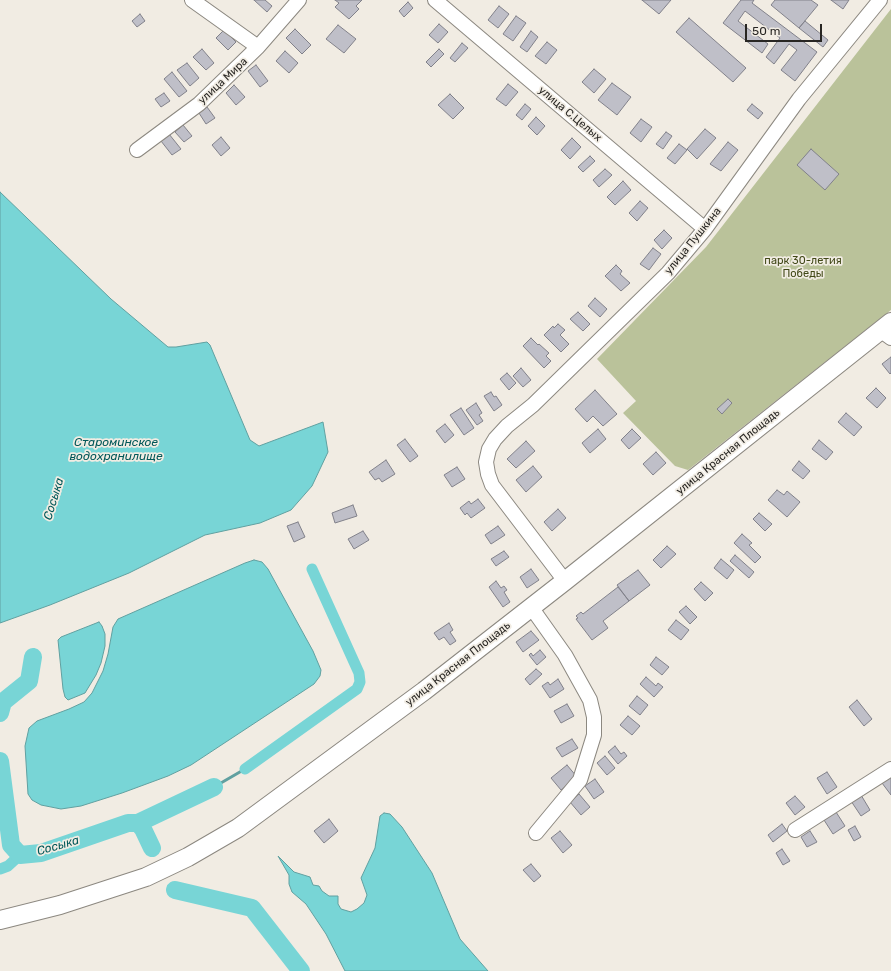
<!DOCTYPE html>
<meta charset="utf-8">
<style>
body{margin:0}
#map{position:relative;width:891px;height:971px;overflow:hidden;background:#f1ece3;font-family:Rubik,sans-serif}
canvas{display:block}
.scale{position:absolute;left:745px;top:24px;width:77px;height:18px;box-sizing:border-box;border:2px solid #282623;border-top:0;padding-left:5px;font-size:12px;line-height:14px;white-space:nowrap;color:#282623;-webkit-text-stroke:3px #f1ece3;paint-order:stroke}
</style>
<div id="map">
<canvas width="891" height="971"></canvas>
<div class="scale">50 m</div>
</div>
<script>
const ctx = document.querySelector('canvas').getContext('2d');
ctx.lineJoin = 'round';
function fillPath(path, color) { ctx.fillStyle = color; ctx.fill(path, 'evenodd'); }
const shape = rows => new Path2D(rows.map(r => 'M' + r).join(''));
function strokePath(path, color, width, dash) { ctx.strokeStyle = color; ctx.lineWidth = width; ctx.lineCap = dash ? 'butt' : 'round'; ctx.setLineDash(dash || []); ctx.stroke(path); }
function label(font, color, halo, rows, align = 'center') {
  ctx.font = font + ' Rubik,sans-serif'; ctx.lineWidth = 3.5; ctx.setLineDash([]); ctx.textBaseline = 'middle'; ctx.strokeStyle = halo; ctx.fillStyle = color; for (const [text, x, y, turn = 0] of rows) {
    ctx.save(); ctx.translate(x, y); ctx.rotate((+turn || 0) * Math.PI / 180); ctx.textAlign = isNaN(turn) ? turn : align; if (halo) ctx.strokeText(text, 0, 0); ctx.fillText(text, 0, 0); ctx.restore();
  }
}
fillPath(shape([
 [891,9,891,310,688,470,675,466,623,413,636,401,597,359,706,247]
]), '#bac29a');
const water = shape([
 [0,192,111,299,168,347,176,347,207,342,210,345,250,440,259,446,323,422,328,452,312,486,291,510,260,523,205,535,129,573,50,605,0,623,0,192],
 [254,560,262,562,268,569,313,651,321,670,320,676,314,684,191,765,168,776,122,793,81,806,61,809,41,805,32,800,28,794,25,746,29,728,37,721,69,709,84,702,92,693,103,671,108,654,113,627,118,619,245,563,254,560],
 [99,622,102,626,105,634,105,646,101,663,96,675,85,693,68,700,65,697,63,689,58,640,61,637,99,622],
 [384,813,390,814,402,827,432,873,460,939,488,971,345,971,326,934,306,904,292,892,289,884,289,875,278,856,294,872,310,877,313,885,319,886,322,891,329,896,338,896,338,904,341,909,351,912,357,909,364,903,367,895,361,878,375,848,380,816,384,813]
]);
fillPath(water, '#78d5d6');
strokePath(water, '#60a0a0', 1);
strokePath(shape([
 [214,787,245,769]
]), '#60a0a0', 3);
strokePath(shape([
 [245,769,357,689,360,682,359,673,312,569],
 [0,869,8,866,20,855]
]), '#78d5d6', 11);
strokePath(shape([
 [0,713,3,702,29,681,33,657],
 [0,761,11,845,20,855,41,853,128,823,138,823,143,829,152,848],
 [138,823,214,787],
 [175,890,252,908,301,971]
]), '#78d5d6', 18);
const building = shape([
 [254,0,265,0,272,6,267,12,254,0],
 [335,0,362,0,356,6,359,9,349,19,335,7,339,3,335,0],
 [642,0,671,0,659,14,642,0],
 [741,0,754,0,752,3,817,52,795,81,781,70,797,50,789,44,774,64,766,57,780,38,745,11,738,21,768,44,762,53,723,23,741,0],
 [775,0,811,0,818,5,799,28,771,5,775,0],
 [831,0,849,0,843,9,831,0],
 [408,2,413,8,404,17,399,11,408,2],
 [499,6,509,14,498,28,488,20,499,6],
 [140,14,145,21,137,27,132,21,140,14],
 [516,16,526,23,513,41,503,34,516,16],
 [689,18,746,68,733,82,676,32,689,18],
 [805,21,828,40,823,47,799,28,805,21],
 [439,24,448,32,438,43,429,35,439,24],
 [338,25,356,39,344,53,326,39,338,25],
 [295,29,311,45,302,54,286,38,295,29],
 [224,30,236,42,228,50,216,38,224,30],
 [531,31,538,37,527,52,520,47,531,31],
 [547,42,557,50,546,64,535,56,547,42],
 [462,43,468,48,455,62,450,58,462,43],
 [202,49,214,63,206,70,193,57,202,49],
 [439,49,444,54,431,67,426,62,439,49],
 [285,51,298,63,289,73,276,61,285,51],
 [187,63,199,78,190,86,177,70,187,63],
 [256,65,268,81,260,87,248,71,256,65],
 [594,69,606,79,594,93,582,82,594,69],
 [172,72,187,91,179,97,164,79,172,72],
 [612,83,631,97,617,115,598,100,612,83],
 [508,84,518,92,506,106,496,99,508,84],
 [234,85,245,97,236,105,226,93,234,85],
 [164,93,170,101,161,107,155,99,164,93],
 [450,94,464,108,453,119,438,105,450,94],
 [525,104,531,109,522,120,516,115,525,104],
 [752,104,763,113,758,119,747,110,752,104],
 [207,107,215,118,206,124,199,113,207,107],
 [536,117,545,126,537,135,528,126,536,117],
 [641,119,652,127,641,142,630,133,641,119],
 [183,125,192,136,184,142,175,132,183,125],
 [705,129,716,138,697,159,687,149,705,129],
 [666,132,672,136,663,149,656,144,666,132],
 [169,134,181,149,172,155,161,141,169,134],
 [221,137,230,148,221,156,212,145,221,137],
 [572,138,581,147,570,159,561,150,572,138],
 [728,142,738,150,721,171,710,164,728,142],
 [679,144,687,150,675,164,667,158,679,144],
 [811,149,839,174,825,190,797,165,811,149],
 [590,156,595,161,583,172,578,167,590,156],
 [605,169,612,175,599,187,593,180,605,169],
 [623,181,631,190,615,205,607,197,623,181],
 [640,201,648,208,637,221,629,213,640,201],
 [664,230,672,238,662,249,654,240,664,230],
 [653,248,661,254,649,270,640,264,653,248],
 [616,265,622,271,620,274,630,283,621,291,605,276,616,265],
 [595,298,607,309,600,317,588,306,595,298],
 [578,312,590,324,583,331,570,319,578,312],
 [558,324,565,330,560,335,569,344,561,352,544,335,553,326,554,328,558,324],
 [531,338,538,345,539,344,549,353,546,356,551,361,544,368,523,346,531,338],
 [891,357,891,373,890,374,882,364,891,357],
 [521,368,531,380,523,387,513,376,521,368],
 [507,373,516,383,509,390,500,379,507,373],
 [876,388,886,398,877,408,866,398,876,388],
 [595,390,617,414,603,426,593,416,587,422,575,409,595,390],
 [491,392,494,397,496,396,502,405,494,411,484,396,491,392],
 [728,399,732,403,722,414,717,409,728,399],
 [476,403,482,413,479,415,483,421,477,425,466,410,476,403],
 [461,408,474,428,464,435,450,415,461,408],
 [846,413,862,427,854,436,838,422,846,413],
 [445,424,454,435,445,443,436,431,445,424],
 [598,429,606,439,590,453,582,443,598,429],
 [632,429,641,438,629,449,621,440,632,429],
 [405,439,418,456,410,462,397,445,405,439],
 [819,440,833,452,826,460,812,449,819,440],
 [526,441,535,451,516,468,507,459,526,441],
 [656,452,666,463,653,475,643,464,656,452],
 [386,460,395,474,382,482,379,478,375,480,369,472,386,460],
 [799,461,810,471,803,479,792,470,799,461],
 [533,466,542,477,526,492,516,480,533,466],
 [457,467,465,479,452,487,444,475,457,467],
 [777,490,784,495,787,491,800,502,787,517,768,500,777,490],
 [478,499,485,508,471,518,467,513,465,515,460,508,469,501,471,504,478,499],
 [353,505,357,516,335,523,332,513,353,505],
 [558,509,566,518,552,531,544,522,558,509],
 [759,513,772,524,765,531,753,519,759,513],
 [298,522,305,537,294,542,287,526,298,522],
 [498,526,505,535,491,544,485,535,498,526],
 [363,531,369,540,354,549,348,539,363,531],
 [742,534,752,543,749,545,761,557,755,563,734,543,742,534],
 [667,546,676,554,661,568,653,560,667,546],
 [504,551,509,557,496,566,491,559,504,551],
 [735,555,754,572,749,578,730,561,735,555],
 [721,559,734,570,727,579,714,568,721,559],
 [531,569,539,580,527,588,520,577,531,569],
 [638,570,650,585,629,601,617,585,638,570],
 [496,581,501,588,504,586,507,590,504,592,510,602,503,607,489,587,496,581],
 [701,582,713,593,705,601,694,589,701,582],
 [618,587,629,601,603,621,608,628,592,640,576,619,578,618,576,616,581,612,583,614,618,587],
 [686,606,697,617,690,624,679,612,686,606],
 [676,620,689,630,681,640,668,630,676,620],
 [449,623,453,630,450,632,456,641,450,645,444,637,439,640,434,633,449,623],
 [531,631,539,640,523,652,516,642,531,631],
 [540,650,546,657,537,665,529,655,531,653,533,656,540,650],
 [656,657,669,667,662,675,650,665,656,657],
 [536,669,542,674,530,685,525,679,536,669],
 [646,677,656,686,658,683,663,687,654,697,640,684,646,677],
 [558,679,564,689,550,698,542,686,548,682,550,685,558,679],
 [637,696,648,705,640,715,629,706,637,696],
 [857,700,872,719,864,726,849,707,857,700],
 [567,704,574,716,561,723,554,711,567,704],
 [628,716,640,726,632,735,620,725,628,716],
 [572,739,578,748,562,757,556,748,572,739],
 [615,746,621,754,624,752,627,756,618,764,608,752,615,746],
 [605,756,615,768,607,775,597,763,605,756],
 [567,765,577,777,561,790,551,778,567,765],
 [827,772,837,787,827,794,817,778,827,772],
 [891,776,891,795,882,783,891,776],
 [595,779,604,792,594,799,585,786,595,779],
 [579,794,590,807,581,815,570,802,579,794],
 [861,795,870,810,861,816,851,801,861,795],
 [795,796,805,807,795,815,786,803,795,796],
 [836,812,845,826,833,834,824,820,836,812],
 [329,819,338,831,324,843,314,831,329,819],
 [782,824,787,831,773,842,768,835,782,824],
 [855,826,861,837,854,841,848,830,855,826],
 [560,831,572,845,563,853,551,838,560,831],
 [810,831,817,842,807,847,801,837,810,831],
 [782,849,790,861,783,865,776,853,782,849],
 [531,864,541,876,534,882,523,870,531,864]
]);
fillPath(building, '#bfbfc8');
strokePath(building, '#81818a', 1);
const minor = shape([
 [192,0,258,47],
 [435,0,705,229],
 [137,150,199,104,258,47,299,0],
 [880,330,891,338],
 [565,581,492,485,488,474,486,462,489,449,495,439,507,426,533,405,668,273,705,229,799,99,880,0],
 [531,607,565,655,590,700,594,717,594,735,580,780,536,833],
 [795,830,891,769]
]);
const major = shape([
 [0,920,60,905,146,877,188,857,238,828,424,691,565,581,891,322]
]);
strokePath(minor, '#8c8880', 16);
strokePath(major, '#8c8880', 20);
strokePath(minor, '#fff', 14);
strokePath(major, '#fff', 18);
label('11px', '#282623', '#f1ece3', [
 ["улица Мира",223,81,-43],
 ["улица С.Целых",570,114,40],
 ["улица Пушкина",693,241,-51],
 ["улица Красная Площадь",728,452,-39],
 ["улица Красная Площадь",458,664,-38]
]);
label('11px', '#414817', '#f1ece3', [
 ["парк 30-летия",803,261],
 ["Победы",803,274]
]);
label('italic 12px', '#005758', '#f1ece3', [
 ["Староминское",116,443],
 ["водохранилище",116,457],
 ["Сосыка",54,499,-73],
 ["Сосыка",58,846,-16]
]);
</script>
